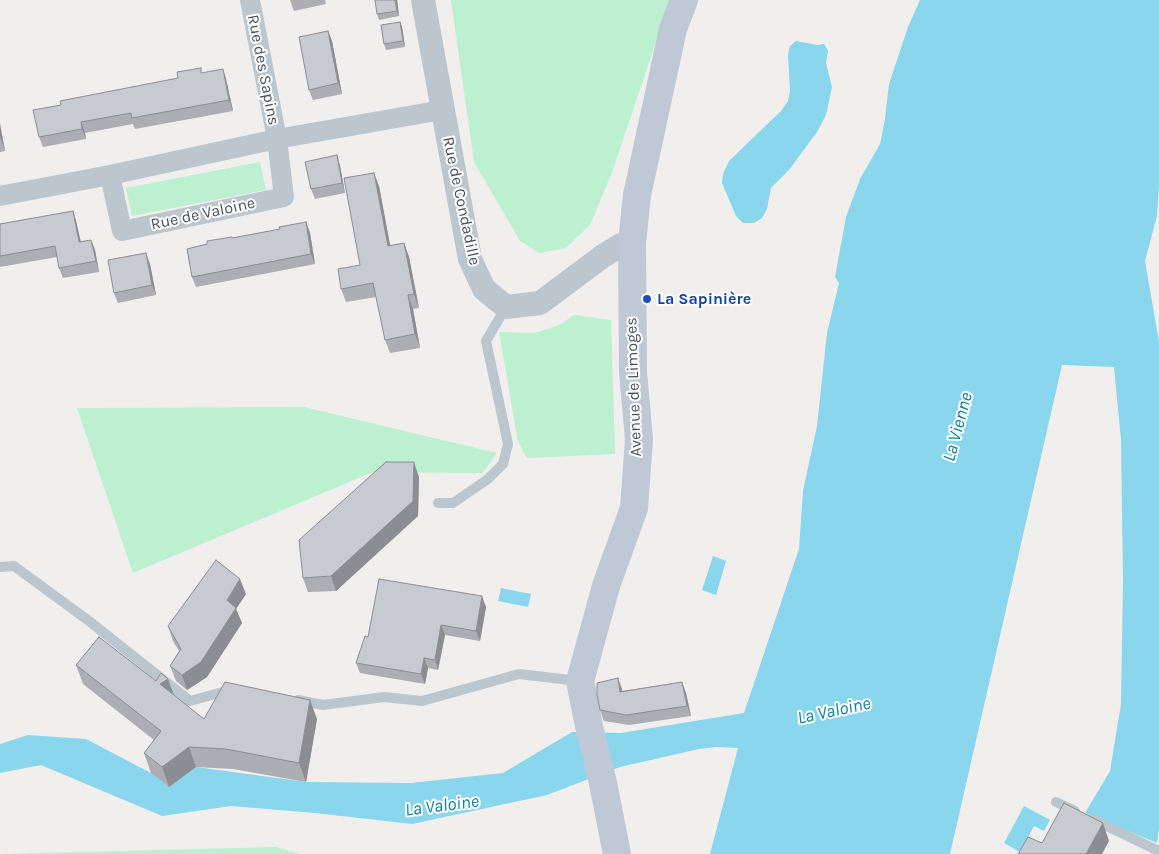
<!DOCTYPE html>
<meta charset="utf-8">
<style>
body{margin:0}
canvas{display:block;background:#f1eeee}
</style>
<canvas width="1159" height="854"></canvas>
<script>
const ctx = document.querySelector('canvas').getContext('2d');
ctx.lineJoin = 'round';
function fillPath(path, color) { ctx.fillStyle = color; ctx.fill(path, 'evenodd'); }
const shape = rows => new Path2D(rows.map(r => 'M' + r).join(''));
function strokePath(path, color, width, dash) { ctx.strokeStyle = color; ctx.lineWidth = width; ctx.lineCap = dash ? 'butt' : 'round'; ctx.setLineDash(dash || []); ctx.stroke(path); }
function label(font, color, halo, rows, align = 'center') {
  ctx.font = font + ' Karla,sans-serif'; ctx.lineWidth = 4; ctx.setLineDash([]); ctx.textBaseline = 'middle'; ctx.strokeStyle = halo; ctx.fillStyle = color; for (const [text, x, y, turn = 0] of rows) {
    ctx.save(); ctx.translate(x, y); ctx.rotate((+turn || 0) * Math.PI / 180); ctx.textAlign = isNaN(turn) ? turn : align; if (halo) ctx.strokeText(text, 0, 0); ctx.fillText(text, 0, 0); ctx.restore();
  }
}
fillPath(shape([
 [451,0,670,0,613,170,590,225,566,248,540,253,520,241,474,162],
 [260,162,266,190,132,216,126,188],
 [574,315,611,320,615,454,527,458,518,442,499,332,535,333,559,325],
 [304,407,497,453,482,473,373,472,133,573,77,408],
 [276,847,300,854,0,854]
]), '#bdefd1');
fillPath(shape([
 [920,0,1159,0,1159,185,1157,216,1145,261,1159,342,1159,828,1157,843,1085,813,1110,771,1121,704,1123,581,1121,440,1114,367,1062,365,950,854,710,854,738,748,716,747,699,749,620,767,547,795,412,824,315,813,231,806,162,816,41,765,0,773,0,744,28,735,86,739,151,773,169,786,196,767,306,782,411,783,503,773,572,732,621,733,744,713,799,549,803,491,817,426,827,333,839,283,835,277,846,217,860,179,880,144,885,119,889,84,908,27],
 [796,41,817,45,824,44,828,51,826,63,832,87,826,115,817,132,789,170,771,188,767,209,762,218,754,223,743,223,736,216,722,183,723,174,729,161,781,111,788,101,790,91,788,55,790,46],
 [713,556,726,561,716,595,702,590],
 [501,588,531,594,528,607,498,601],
 [1024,806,1050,820,1044,831,1034,826,1020,852,1004,843]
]), '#8ad6ec');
strokePath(shape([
 [438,503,453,503,488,479,503,464,508,444,486,341,506,307],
 [0,567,14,566,89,621,190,701,230,690],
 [298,700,323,705,384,697,422,701,519,674,579,681],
 [1056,802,1075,811],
 [1092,819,1159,851]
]), '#bcc6ce', 10);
strokePath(shape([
 [110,175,122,231,284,197,277,139,250,0],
 [0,196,110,175,277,139,442,110]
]), '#bcc6ce', 20);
strokePath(shape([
 [423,0,470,259,484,289,506,307,540,303,603,256,621,245,632,243]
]), '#bcc6ce', 24);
strokePath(shape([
 [617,854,603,783,589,726,580,681,606,586,634,508,639,439,633,372,632,243,637,195,673,29,684,0]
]), '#bfc9d5', 28);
fillPath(shape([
 [290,0,325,0,326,4,294,11],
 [397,0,399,16,379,20,377,14],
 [400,22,402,27,405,47,386,50,384,44],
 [328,31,332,41,342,94,313,100,309,90],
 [223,69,226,79,233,111,135,129,133,124,85,133,86,139,43,147,39,137,61,105,203,73],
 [0,124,5,151,0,152],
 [337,155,340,166,345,193,315,199,311,189],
 [379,186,390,246,404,243,409,257,419,308,413,309,420,348,390,353,385,340,376,297,346,302,341,289,360,265],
 [73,211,76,221,81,242,91,240,95,250,99,272,63,278,59,268,57,257,0,267,0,224],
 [306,222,310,233,315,264,196,287,192,277,232,238,280,229],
 [150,264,156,295,118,303,114,293],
 [419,477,418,516,336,591,308,592,303,578],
 [246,594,236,609,242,623,207,677,187,690,176,681,170,666,179,651,173,641,168,626],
 [486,607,480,641,445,635,438,670,428,668,425,684,360,673,356,663,368,637],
 [76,665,156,681,168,679,174,696,204,719,317,719,306,782,233,769,196,767,169,787,151,773,144,753,154,740,83,684],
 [682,682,686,693,691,716,629,725,604,721,600,710,622,689,622,691]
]), '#acaeb4');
fillPath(shape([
 [395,0,397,0,399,16,397,11],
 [400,22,402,27,405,47,403,41],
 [328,31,332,41,342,94,338,83],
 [223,69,226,79,233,111,229,100],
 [81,122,85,133,86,139,82,129],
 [0,124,5,151,0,136],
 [337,155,340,166,345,193,342,183],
 [374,173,379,186,393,260,388,246],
 [73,211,76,221,83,252,79,242],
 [306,222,310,233,315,264,311,254],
 [91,240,95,250,99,272,96,261],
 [404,243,409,257,419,308,414,294],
 [146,253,150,264,156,295,152,285],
 [408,295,413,309,420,348,415,334],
 [414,462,419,477,418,516,336,591,331,576],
 [240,579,246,594,236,609,242,623,207,677,187,690,182,675],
 [482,596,486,607,480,641,476,631],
 [441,625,445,635,438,670,435,660],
 [424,658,428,668,425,684,421,674],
 [618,678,622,689,624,702,620,692],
 [168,679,175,698,160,684],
 [682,682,686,693,691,716,687,706],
 [310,700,317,719,306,782,299,763],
 [189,747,196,767,169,787,162,767],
 [1103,823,1109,841,1102,854,1086,854]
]), '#8c8d92');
const building = shape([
 [375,0,395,0,397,11,377,14,375,0],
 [400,22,403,41,384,44,381,25,400,22],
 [328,31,338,83,309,90,299,37,328,31],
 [201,68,201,73,223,69,229,100,132,118,131,113,81,122,82,129,39,137,33,110,61,105,60,101,178,78,177,72,201,68],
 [337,155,342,183,311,189,305,162,337,155],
 [374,173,388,246,404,243,414,294,408,295,415,334,385,340,373,283,341,289,338,269,360,265,344,178,374,173],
 [73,211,79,242,91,240,96,261,59,268,55,246,0,256,0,224,73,211],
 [306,222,311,254,192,277,187,249,207,244,207,241,232,237,232,238,280,229,279,227,306,222],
 [146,253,152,285,114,293,108,260,146,253],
 [386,462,414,462,413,501,331,576,303,578,299,540,386,462],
 [216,560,240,579,227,600,236,608,201,662,182,675,170,666,181,649,168,626,216,560],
 [379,579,482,596,476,631,441,625,435,660,424,658,421,674,356,663,365,636,368,637,379,579],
 [99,637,156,681,161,673,168,679,160,684,204,719,225,682,310,700,299,763,226,749,189,747,162,767,144,753,161,731,76,665,99,637],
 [618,678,620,692,682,682,687,706,626,715,600,710,597,695,597,683,618,678],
 [1064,803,1103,823,1086,854,1018,854,1028,837,1042,843,1064,803]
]);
fillPath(building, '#c8cad1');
strokePath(building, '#8c8d92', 1);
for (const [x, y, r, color] of [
 [647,299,5,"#1a4fb4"]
]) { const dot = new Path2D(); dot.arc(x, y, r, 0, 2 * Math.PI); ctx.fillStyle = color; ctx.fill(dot); strokePath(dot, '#fff', 2); }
label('16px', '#46515c', '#fff', [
 ["Rue des Sapins",263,70,79],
 ["Rue de Condadille",461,201,78],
 ["Rue de Valoine",203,214,-12],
 ["Avenue de Limoges",634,387,-92]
]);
label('bold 16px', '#164399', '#fff', [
 ["La Sapinière",657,299]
], 'left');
label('italic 18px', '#0c80a1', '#fff', [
 ["La Vienne",958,427,-75],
 ["La Valoine",834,711,-12],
 ["La Valoine",442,806,-7]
]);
</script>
